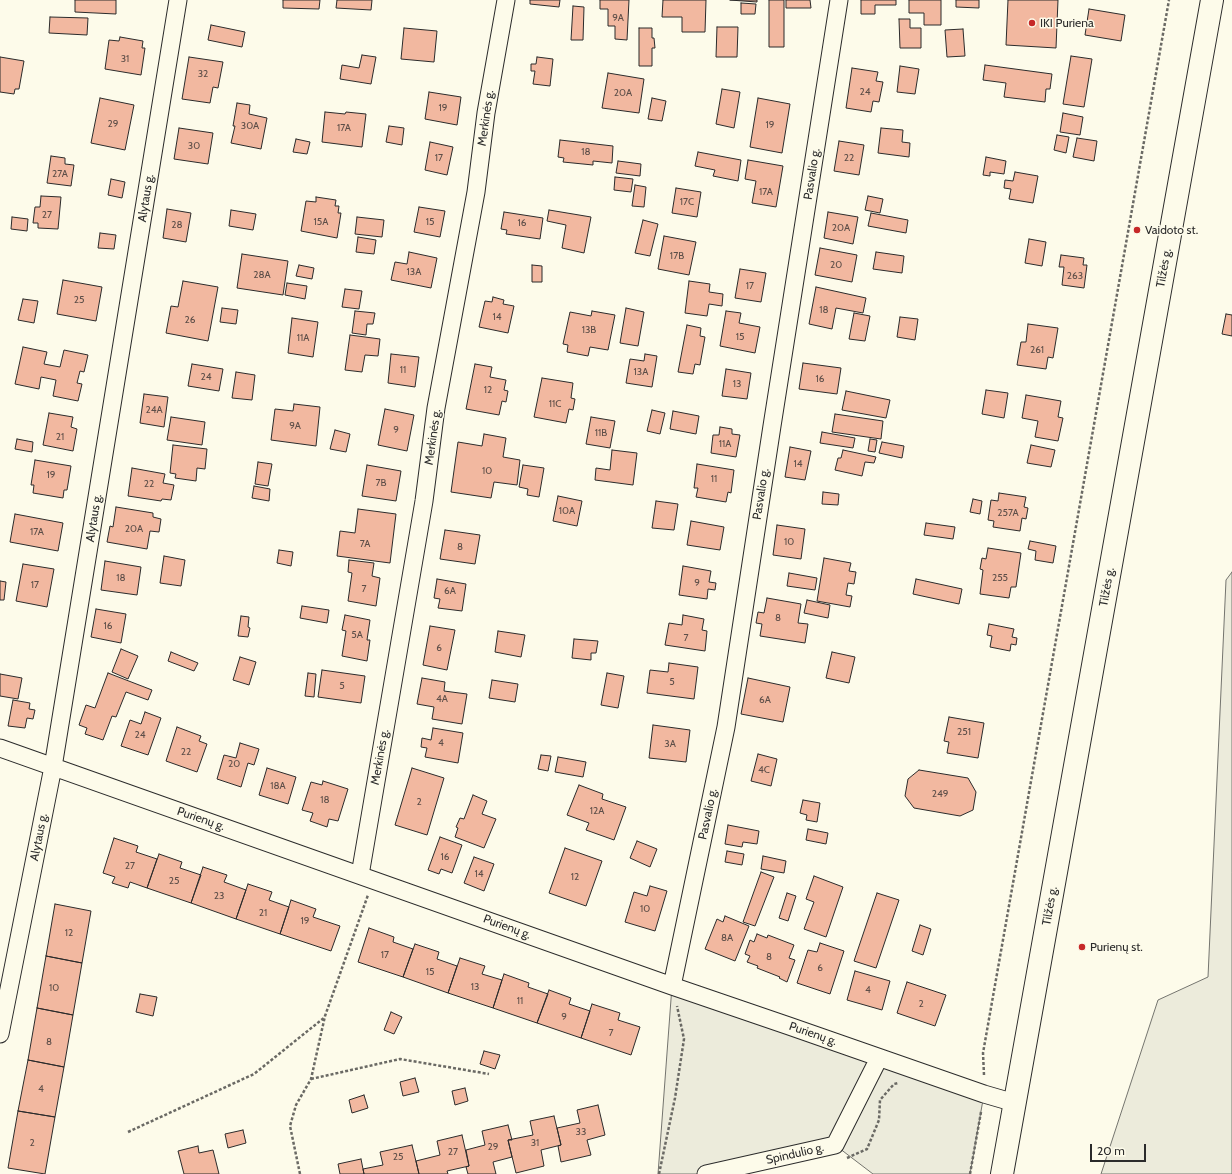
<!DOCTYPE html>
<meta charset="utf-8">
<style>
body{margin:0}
#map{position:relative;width:1232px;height:1174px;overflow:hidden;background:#fdfbea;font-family:Cabin,sans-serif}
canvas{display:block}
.scale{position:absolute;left:1090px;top:1144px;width:56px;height:18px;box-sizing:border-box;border:2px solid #2b2b2b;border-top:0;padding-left:5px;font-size:12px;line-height:14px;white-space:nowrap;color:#2b2b2b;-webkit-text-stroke:3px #fdfbea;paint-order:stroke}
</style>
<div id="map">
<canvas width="1232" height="1174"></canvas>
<div class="scale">20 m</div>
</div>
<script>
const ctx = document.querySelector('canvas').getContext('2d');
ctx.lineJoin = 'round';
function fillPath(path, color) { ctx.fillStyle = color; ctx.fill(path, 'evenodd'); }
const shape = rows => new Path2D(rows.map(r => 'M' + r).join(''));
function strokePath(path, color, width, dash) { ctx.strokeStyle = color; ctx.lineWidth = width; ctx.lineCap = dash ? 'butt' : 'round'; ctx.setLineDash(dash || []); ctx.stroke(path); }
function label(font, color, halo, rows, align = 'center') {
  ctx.font = font + ' Cabin,sans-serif'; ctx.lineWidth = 3; ctx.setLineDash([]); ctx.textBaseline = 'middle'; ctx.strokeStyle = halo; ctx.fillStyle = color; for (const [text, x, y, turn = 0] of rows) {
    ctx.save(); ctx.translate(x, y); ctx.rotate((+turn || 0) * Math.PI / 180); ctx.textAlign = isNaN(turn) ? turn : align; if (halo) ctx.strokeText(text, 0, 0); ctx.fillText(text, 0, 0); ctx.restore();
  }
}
const green = shape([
 [1232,572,1232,1174,1101,1174,1158,1000,1208,977,1226,580,1232,572],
 [672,986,984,1094,970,1174,873,1174,835,1145,706,1174,658,1174,672,986]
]);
fillPath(green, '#ecebdb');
strokePath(green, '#74746e', 1);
const building = shape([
 [75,0,116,0,116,14,75,12,75,0],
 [283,0,320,0,319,9,283,8,283,0],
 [337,0,372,0,371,10,336,8,337,0],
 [530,0,560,0,559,7,530,4,530,0],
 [600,0,629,0,627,40,615,39,615,26,608,26,608,9,600,9,600,0],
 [663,0,706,0,705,32,682,32,682,17,662,17,663,0],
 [730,0,757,0,757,2,730,0],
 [769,0,784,0,784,47,769,47,769,0],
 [786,0,810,0,811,8,786,8,786,0],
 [861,0,896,0,896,5,875,5,875,14,861,14,861,0],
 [909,0,941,0,941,25,924,25,924,13,909,13,909,0],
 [956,0,979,0,979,8,956,7,956,0],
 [1008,0,1058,0,1056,48,1006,45,1008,0],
 [741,3,756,4,755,14,741,14,741,3],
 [573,6,584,7,583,40,571,40,573,6],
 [1089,9,1125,15,1121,41,1085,35,1089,9],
 [50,17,88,18,87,35,49,33,50,17],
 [899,19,910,19,910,28,921,28,921,48,900,48,899,19],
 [211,25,245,32,242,47,208,40,211,25],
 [717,27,738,27,737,57,716,57,717,27],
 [404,28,437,31,434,62,401,59,404,28],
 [639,28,652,28,652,38,654,38,655,48,652,48,652,66,639,66,639,28],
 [963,29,965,56,947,57,945,30,963,29],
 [120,37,143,41,142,48,145,48,141,75,105,69,109,40,119,41,120,37],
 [362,55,376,57,371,84,340,79,342,65,359,68,362,55],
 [1071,56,1092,59,1084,107,1063,104,1071,56],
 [0,57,24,61,19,89,15,89,14,94,0,92,0,57],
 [189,57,223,62,218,88,213,87,210,103,182,99,189,57],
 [537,57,553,59,550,86,533,84,535,71,531,71,531,64,536,64,537,57],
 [985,65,1052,74,1050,89,1046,89,1045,102,1004,97,1006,83,983,80,985,65],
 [900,66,919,69,915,94,897,92,900,66],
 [852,68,878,72,876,81,883,82,879,102,873,101,871,112,846,108,852,68],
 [608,73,644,79,639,113,602,108,608,73],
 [722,89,740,92,734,128,716,124,722,89],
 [429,92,461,97,457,125,425,119,429,92],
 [100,98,134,105,125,150,91,143,100,98],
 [652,98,666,101,662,121,648,119,652,98],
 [758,98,790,104,782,153,750,147,758,98],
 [237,103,250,105,249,114,267,118,261,149,231,143,235,126,233,126,237,103],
 [325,112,345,114,346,112,366,114,362,147,322,142,325,112],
 [1063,113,1083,117,1080,135,1060,132,1063,113],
 [389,126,404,128,402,145,386,142,389,126],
 [179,128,213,133,208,164,174,159,179,128],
 [881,128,903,130,902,142,910,143,909,157,878,153,881,128],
 [1057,135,1069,137,1066,153,1054,150,1057,135],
 [1077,138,1097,141,1094,161,1073,157,1077,138],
 [296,139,310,142,307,154,293,152,296,139],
 [560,140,613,146,612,163,593,161,593,165,563,162,564,158,558,157,560,140],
 [839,141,864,145,859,175,834,171,839,141],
 [430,142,453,147,447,175,425,170,430,142],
 [698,152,741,160,738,181,713,176,715,170,695,166,698,152],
 [51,156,65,158,65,164,74,165,71,186,47,183,51,156],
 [986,157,1006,161,1004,174,990,172,990,176,983,175,986,157],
 [748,160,783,166,776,207,752,203,756,181,745,179,748,160],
 [618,161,641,164,640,176,616,173,618,161],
 [1015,172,1038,176,1033,203,1009,199,1011,189,1004,188,1005,180,1013,181,1015,172],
 [615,177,633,179,631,192,614,190,615,177],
 [111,179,125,182,122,198,108,195,111,179],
 [635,185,646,187,644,207,632,206,635,185],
 [676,188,701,192,697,217,672,213,676,188],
 [41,196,61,197,58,229,38,228,38,223,33,223,35,207,40,207,41,196],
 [868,196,883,199,880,213,865,210,868,196],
 [316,197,336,200,335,206,339,206,338,213,341,213,337,238,301,231,306,201,316,202,316,197],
 [419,207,445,211,440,237,414,232,419,207],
 [167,209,191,213,186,242,163,238,167,209],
 [231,210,256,214,253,230,229,226,231,210],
 [549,210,591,217,584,253,562,248,566,225,547,221,549,210],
 [504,212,543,218,540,239,506,234,507,230,501,229,504,212],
 [828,212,858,217,853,244,824,238,828,212],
 [871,213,908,220,906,233,868,226,871,213],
 [12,217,28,219,27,231,11,229,12,217],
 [357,217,384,220,382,237,355,234,357,217],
 [643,220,658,224,650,256,635,253,643,220],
 [100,233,116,235,114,249,98,248,100,233],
 [664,236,696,242,689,275,658,269,664,236],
 [358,237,376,240,374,254,356,252,358,237],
 [1029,239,1046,242,1042,266,1025,263,1029,239],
 [820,248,857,255,852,282,815,275,820,248],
 [409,252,437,258,431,288,391,280,395,262,407,264,409,252],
 [876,252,904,256,902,273,873,269,876,252],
 [242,254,288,261,283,295,237,288,242,254],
 [1061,255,1084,258,1083,265,1087,265,1084,288,1062,285,1064,267,1059,267,1061,255],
 [299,265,314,268,312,279,296,276,299,265],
 [532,265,542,266,542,282,532,282,532,265],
 [740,269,766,273,761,302,735,298,740,269],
 [63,280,102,287,96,321,57,314,63,280],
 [183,281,218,287,208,341,166,333,171,306,178,307,183,281],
 [689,281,710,284,709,292,723,294,722,306,709,304,707,316,685,313,689,281],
 [287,283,307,286,305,299,285,295,287,283],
 [816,287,866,298,863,313,836,308,832,329,809,324,816,287],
 [345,289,362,291,359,309,342,307,345,289],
 [493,297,504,300,503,304,514,306,508,333,479,327,485,301,492,302,493,297],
 [23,299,38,301,34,323,18,320,23,299],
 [222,308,238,310,236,324,220,322,222,308],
 [626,308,644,312,638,346,620,343,626,308],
 [355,311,375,313,373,324,367,324,366,335,352,333,355,311],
 [592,311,615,315,608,350,590,347,588,356,567,352,568,345,563,344,570,312,591,316,592,311],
 [726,311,741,313,739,323,760,327,755,353,720,346,726,311],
 [854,313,870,316,865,341,849,339,854,313],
 [1226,314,1232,315,1232,336,1222,334,1226,314],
 [900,317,918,319,915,340,897,337,900,317],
 [292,318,318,322,313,357,288,353,292,318],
 [1028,324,1058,328,1053,358,1048,357,1046,369,1017,365,1021,342,1026,342,1028,324],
 [687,325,701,328,700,336,705,337,700,365,695,364,693,374,678,372,687,325],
 [350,335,380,339,378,356,365,355,362,372,345,370,350,335],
 [23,347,47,352,44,364,60,367,64,350,88,355,84,372,80,371,77,383,82,384,78,401,53,396,56,380,41,377,39,389,15,384,23,347],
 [391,354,419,357,415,387,388,383,391,354],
 [645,354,657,356,652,387,626,383,630,359,644,361,645,354],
 [803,363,841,368,837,394,799,389,803,363],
 [192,364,223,369,219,391,188,386,192,364],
 [475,364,492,367,490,377,506,380,504,390,508,391,506,402,502,401,499,415,466,409,475,364],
 [726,369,751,373,747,399,722,396,726,369],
 [236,372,255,375,252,400,232,398,236,372],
 [542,378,573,383,571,398,575,399,573,410,569,409,566,423,534,417,542,378],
 [986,390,1008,393,1004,418,982,414,986,390],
 [846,391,890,400,886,418,842,410,846,391],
 [144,394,168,397,164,427,140,423,144,394],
 [1026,395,1061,401,1058,417,1063,418,1058,441,1035,437,1038,421,1022,418,1026,395],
 [294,404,320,407,316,446,271,440,275,409,293,411,294,404],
 [385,409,414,415,407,451,378,445,385,409],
 [652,410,665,413,660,434,647,431,652,410],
 [673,411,699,416,696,434,670,429,673,411],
 [49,413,73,417,71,427,77,429,73,451,43,445,49,413],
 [835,414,883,421,881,439,832,432,835,414],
 [171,417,205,422,202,445,167,440,171,417],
 [591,417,615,421,610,448,586,444,591,417],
 [720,427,732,429,732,434,740,435,736,457,711,453,713,435,719,435,720,427],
 [335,430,350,434,346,452,330,449,335,430],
 [822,432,855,438,853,448,820,443,822,432],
 [484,434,506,438,503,457,520,460,517,485,494,482,491,498,451,492,458,442,482,446,484,434],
 [17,439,33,442,32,452,15,449,17,439],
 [870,439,877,440,875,452,868,451,870,439],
 [882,442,904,446,902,458,879,453,882,442],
 [173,445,207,449,205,469,197,468,196,481,175,478,176,474,170,473,173,445],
 [1031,445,1055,450,1051,467,1027,463,1031,445],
 [790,447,811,451,805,480,785,477,790,447],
 [612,450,637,453,633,485,595,480,596,468,610,470,612,450],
 [843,450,876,457,874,463,865,462,862,476,835,470,838,458,841,458,843,450],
 [35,460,71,466,67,490,64,490,63,498,33,493,34,485,31,485,35,460],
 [258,462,272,464,268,486,255,484,258,462],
 [697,464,734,470,731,493,728,492,726,502,696,497,698,488,694,488,697,464],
 [367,465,401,471,396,501,362,496,367,465],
 [523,465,544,468,539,497,527,495,528,489,519,487,523,465],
 [132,468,165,474,163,483,174,485,171,500,162,499,161,501,128,496,132,468],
 [254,486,270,489,269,501,252,498,254,486],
 [823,492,839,494,838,505,822,504,823,492],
 [999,493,1026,497,1024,507,1028,508,1026,519,1022,518,1020,531,993,527,994,521,988,520,991,500,998,501,999,493],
 [558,496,582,501,577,526,553,521,558,496],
 [973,499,982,501,980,514,970,512,973,499],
 [656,501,678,504,674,530,652,528,656,501],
 [116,507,153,513,153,517,161,519,159,532,150,531,147,549,107,542,110,526,113,527,116,507],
 [358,509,396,514,390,563,337,556,340,531,355,533,358,509],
 [15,514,63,523,58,551,10,542,15,514],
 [691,521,724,527,720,550,687,545,691,521],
 [926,523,955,527,953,539,924,535,926,523],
 [777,525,805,529,801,559,773,555,777,525],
 [445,530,480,535,475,564,440,559,445,530],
 [1030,541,1056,546,1053,563,1035,560,1036,551,1028,549,1030,541],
 [988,548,1021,553,1016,587,1011,587,1009,598,980,594,983,570,980,569,982,558,986,559,988,548],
 [279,550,293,552,291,566,277,563,279,550],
 [164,556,185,560,181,586,160,583,164,556],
 [824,558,851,563,849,571,856,572,854,584,848,583,846,595,852,596,850,607,817,601,824,558],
 [349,560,374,563,372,576,380,578,376,606,348,601,352,573,348,572,349,560],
 [105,561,141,567,137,595,101,590,105,561],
 [23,564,54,569,47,607,16,601,23,564],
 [683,566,711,571,709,582,716,583,715,590,708,589,707,599,679,595,683,566],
 [789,573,817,578,815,590,787,586,789,573],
 [437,579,466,584,462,611,438,608,440,599,434,598,437,579],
 [916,579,962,589,959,604,913,594,916,579],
 [0,581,6,582,4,600,0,600,0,581],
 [767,598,801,604,798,623,808,624,805,643,760,636,762,624,756,623,758,612,764,613,767,598],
 [807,600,830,605,828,618,804,613,807,600],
 [302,606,329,610,327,623,300,618,302,606],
 [96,609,126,614,121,643,91,637,96,609],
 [345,615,370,620,367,640,370,640,367,661,342,656,346,631,342,630,345,615],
 [683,615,704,619,702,630,707,631,705,651,665,645,669,623,682,625,683,615],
 [241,616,249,617,248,627,250,628,248,637,238,636,241,616],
 [989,624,1014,629,1012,637,1017,638,1016,645,1011,644,1010,651,990,647,992,636,987,635,989,624],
 [430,626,455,630,447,670,423,665,430,626],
 [498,631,525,635,521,657,495,652,498,631],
 [574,639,598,641,596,653,591,653,591,660,572,658,574,639],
 [121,649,138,656,128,679,112,672,121,649],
 [171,652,198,663,194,671,168,661,171,652],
 [832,652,855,657,849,683,826,678,832,652],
 [240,657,256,662,249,685,233,680,240,657],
 [669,663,698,667,694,699,647,693,650,670,668,672,669,663],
 [322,670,365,676,361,703,318,697,322,670],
 [108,673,152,690,148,700,126,692,116,717,112,716,103,740,85,734,87,728,79,725,86,705,95,708,108,673],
 [308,673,316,674,314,697,305,696,308,673],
 [607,673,624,676,618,708,601,705,607,673],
 [0,674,22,678,18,699,0,696,0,674],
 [422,678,445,682,444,691,467,694,462,724,432,719,434,707,417,704,422,678],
 [748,678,790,687,783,722,741,714,748,678],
 [492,680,518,684,515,702,489,698,492,680],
 [13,700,30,703,29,709,35,710,33,719,27,718,25,728,8,726,13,700],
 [145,712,161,718,148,755,121,746,130,720,141,724,145,712],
 [949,717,984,723,978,758,947,753,949,742,944,741,949,717],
 [653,725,690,730,686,762,649,758,653,725],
 [177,727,201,736,199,741,207,744,197,772,166,761,177,727],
 [433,728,463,733,458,763,425,757,427,748,421,747,422,738,431,740,433,728],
 [240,743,259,749,254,765,248,763,241,787,217,779,224,755,236,758,240,743],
 [758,754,777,759,771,786,751,781,758,754],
 [541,755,551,756,548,771,538,769,541,755],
 [558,757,586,762,583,777,555,772,558,757],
 [267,768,296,777,288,804,259,795,267,768],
 [412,768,444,778,427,835,395,825,412,768],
 [919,770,968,778,976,792,973,810,960,816,914,808,905,796,908,779,919,770],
 [323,781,348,789,338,821,329,819,327,827,310,821,313,813,302,810,311,782,322,785,323,781],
 [579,785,603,794,602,799,626,807,614,840,586,830,589,823,567,815,579,785],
 [473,795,487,801,482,814,496,819,484,848,455,837,458,828,456,827,460,818,464,819,473,795],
 [803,800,820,803,817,822,806,820,807,815,800,813,803,800],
 [728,825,759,831,757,844,743,842,742,847,725,844,728,825],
 [808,829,828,833,826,844,806,840,808,829],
 [440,837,462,845,452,873,441,869,439,874,428,870,440,837],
 [114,838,138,846,136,852,157,859,147,888,130,882,128,888,112,883,115,877,103,873,114,838],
 [637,841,657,849,650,867,630,858,637,841],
 [565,848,602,861,586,906,549,893,565,848],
 [727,851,744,854,742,865,725,862,727,851],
 [159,854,182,862,180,868,201,875,191,903,147,888,159,854],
 [763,856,786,861,784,873,761,869,763,856],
 [474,857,494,864,484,891,464,883,474,857],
 [203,867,227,875,224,882,246,890,236,919,191,903,203,867],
 [761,872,774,877,755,926,743,922,761,872],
 [814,876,843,887,826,937,804,929,814,902,806,899,814,876],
 [248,884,272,892,269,900,289,907,280,934,236,919,248,884],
 [650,886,667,891,655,931,625,922,634,892,647,896,650,886],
 [787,893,796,896,788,921,779,918,787,893],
 [877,893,899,900,876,968,854,961,877,893],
 [291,900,316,909,313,917,340,926,331,951,280,934,291,900],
 [55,904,91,911,82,963,46,956,55,904],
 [725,916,749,926,735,961,705,949,717,919,723,922,725,916],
 [920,925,931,929,923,955,912,951,920,925],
 [369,928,394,937,393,942,413,949,403,977,358,962,369,928],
 [757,934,767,938,768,935,794,945,789,958,795,960,787,982,779,978,780,977,757,968,758,966,747,962,750,956,745,954,750,940,754,942,757,934],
 [820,943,844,951,830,994,797,983,808,950,817,952,820,943],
 [415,944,439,952,437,959,457,966,448,993,403,977,415,944],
 [46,956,82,963,73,1015,37,1008,46,956],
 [460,958,485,966,482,974,502,980,493,1008,448,993,460,958],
 [855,971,890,981,882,1010,847,1000,855,971],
 [504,974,529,983,528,987,548,994,537,1023,493,1008,504,974],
 [907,982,946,995,935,1026,897,1013,907,982],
 [549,990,571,998,569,1004,590,1011,581,1038,537,1023,549,990],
 [140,994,157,997,153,1016,136,1012,140,994],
 [592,1004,620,1013,618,1020,640,1027,631,1055,581,1038,592,1004],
 [37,1008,73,1015,64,1067,28,1060,37,1008],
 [391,1012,402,1017,394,1034,384,1030,391,1012],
 [484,1051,500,1055,495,1069,480,1064,484,1051],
 [28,1060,64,1067,55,1117,18,1111,28,1060],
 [415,1078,419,1092,403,1096,400,1082,415,1078],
 [465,1088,468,1101,455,1105,452,1091,465,1088],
 [364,1095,368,1108,352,1113,349,1100,364,1095],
 [598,1105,605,1135,587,1140,591,1155,561,1162,558,1146,561,1145,557,1128,580,1123,577,1110,598,1105],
 [18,1111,55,1117,45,1174,8,1168,18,1111],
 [554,1116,561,1145,541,1150,544,1166,516,1173,508,1140,533,1135,530,1121,554,1116],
 [508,1125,512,1140,508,1140,512,1157,493,1162,496,1174,468,1174,466,1167,469,1166,466,1150,485,1145,482,1131,508,1125],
 [243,1130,246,1143,228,1148,225,1134,243,1130],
 [462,1135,469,1166,447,1171,448,1174,419,1174,416,1161,440,1155,437,1141,462,1135],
 [412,1145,419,1174,364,1174,363,1169,383,1165,380,1152,412,1145],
 [198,1146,199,1153,213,1150,219,1174,184,1174,178,1151,198,1146],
 [361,1159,364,1174,340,1174,338,1164,361,1159]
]);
fillPath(building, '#f2b8a0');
strokePath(building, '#2b2b2b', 1);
const minor = shape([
 [0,748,672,986,789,1026,984,1094,1015,1103],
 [360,875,424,501,436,408,476,192,486,113,506,0],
 [672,986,726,727,772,426,839,0],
 [0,1034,53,767,178,0],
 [706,1174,835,1145,879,1058]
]);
const trunk = shape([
 [1002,1174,1212,0]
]);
strokePath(minor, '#2b2b2b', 19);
strokePath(trunk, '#2b2b2b', 24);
strokePath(shape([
 [984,1075,983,1053,1169,0],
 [311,1079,400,1059,489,1074],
 [128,1132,254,1074,325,1017],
 [847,1158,867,1149,879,1120,880,1100,894,1084,898,1083],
 [300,1174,290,1126,296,1105,311,1079,325,1016,368,895],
 [659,1174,675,1098,684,1039,677,1006],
 [970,1174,981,1112]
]), '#6a6964', 2.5, [3, 2]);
strokePath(minor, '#fdfbea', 17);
strokePath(trunk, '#fdfbea', 22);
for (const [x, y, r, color] of [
 [1032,23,4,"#c62828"],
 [1137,230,4,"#c62828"],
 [1082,947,4,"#c62828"]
]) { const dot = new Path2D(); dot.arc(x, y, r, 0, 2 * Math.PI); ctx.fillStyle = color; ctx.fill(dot); strokePath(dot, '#fdfbea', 1.5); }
label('10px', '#5d4e48', null, [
 ["9A",618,18],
 ["31",125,59],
 ["32",203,74],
 ["24",865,92],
 ["20A",623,93],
 ["19",443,108],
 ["29",113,124],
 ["19",770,125],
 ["30A",250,126],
 ["17A",344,128],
 ["30",194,146],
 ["18",586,152],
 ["17",439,158],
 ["22",849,158],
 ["27A",60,174],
 ["17A",766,192],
 ["17C",687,202],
 ["27",47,215],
 ["15A",321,222],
 ["15",430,222],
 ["16",522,223],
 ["28",177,225],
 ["20A",841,228],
 ["17B",677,256],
 ["20",836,265],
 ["13A",414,272],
 ["28A",262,275],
 ["263",1075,276],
 ["17",750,286],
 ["25",79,300],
 ["18",824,310],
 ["14",497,317],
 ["26",190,320],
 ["13B",589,330],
 ["15",740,337],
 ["11A",303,338],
 ["261",1037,350],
 ["11",403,370],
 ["13A",641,372],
 ["24",206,377],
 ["16",820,379],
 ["13",737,384],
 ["12",488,390],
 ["11C",555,404],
 ["24A",154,410],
 ["9A",295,426],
 ["9",396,430],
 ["11B",601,433],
 ["21",60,437],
 ["11A",725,444],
 ["14",798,464],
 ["10",487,471],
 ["19",51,475],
 ["11",714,479],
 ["7B",381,483],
 ["22",149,484],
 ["10A",567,511],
 ["257A",1008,513],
 ["20A",134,529],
 ["17A",37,532],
 ["10",789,542],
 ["7A",365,544],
 ["8",460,547],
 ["18",121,578],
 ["255",1000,578],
 ["9",697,583],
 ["17",35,585],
 ["7",364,589],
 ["6A",450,591],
 ["8",778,618],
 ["16",108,626],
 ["5A",357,635],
 ["7",686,638],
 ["6",439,648],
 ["5",672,682],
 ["5",342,686],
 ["4A",442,699],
 ["6A",765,700],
 ["251",964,732],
 ["24",140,735],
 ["4",441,743],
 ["3A",670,744],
 ["22",186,752],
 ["20",234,764],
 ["4C",764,770],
 ["18A",278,786],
 ["249",940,794],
 ["18",325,800],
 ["2",419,802],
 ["12A",597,811],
 ["16",445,857],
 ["27",130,866],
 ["14",479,874],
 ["12",575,877],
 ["25",174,881],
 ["23",219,896],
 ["10",645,909],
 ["21",263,913],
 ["19",305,921],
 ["12",69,933],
 ["8A",727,938],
 ["17",385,955],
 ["8",769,957],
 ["6",820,968],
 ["15",430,972],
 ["13",475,987],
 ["10",54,988],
 ["4",868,990],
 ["11",520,1001],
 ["2",921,1004],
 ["9",564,1017],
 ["7",611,1033],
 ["8",49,1042],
 ["4",41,1089],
 ["33",581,1132],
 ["2",32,1143],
 ["31",535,1143],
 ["29",493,1147],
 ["27",453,1152],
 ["25",398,1157]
]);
label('12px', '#2b2b2b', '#fdfbea', [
 ["IKI Puriena",1040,23],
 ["Vaidoto st.",1145,230],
 ["Purienų st.",1090,947]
], 'left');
label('12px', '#2b2b2b', '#fdfbea', [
 ["Merkinės g.",486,118,-82],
 ["Pasvalio g.",812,174,-81],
 ["Alytaus g.",146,198,-81],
 ["Tilžės g.",1164,268,-80],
 ["Merkinės g.",433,437,-82],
 ["Pasvalio g.",761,494,-81],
 ["Alytaus g.",94,518,-81],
 ["Tilžės g.",1107,587,-80],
 ["Merkinės g.",380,757,-80],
 ["Pasvalio g.",708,814,-78],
 ["Purienų g.",201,819,19],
 ["Alytaus g.",39,837,-79],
 ["Tilžės g.",1050,906,-80],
 ["Purienų g.",507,927,20],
 ["Purienų g.",813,1034,19],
 ["Spindulio g.",795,1154,-13]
]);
</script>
